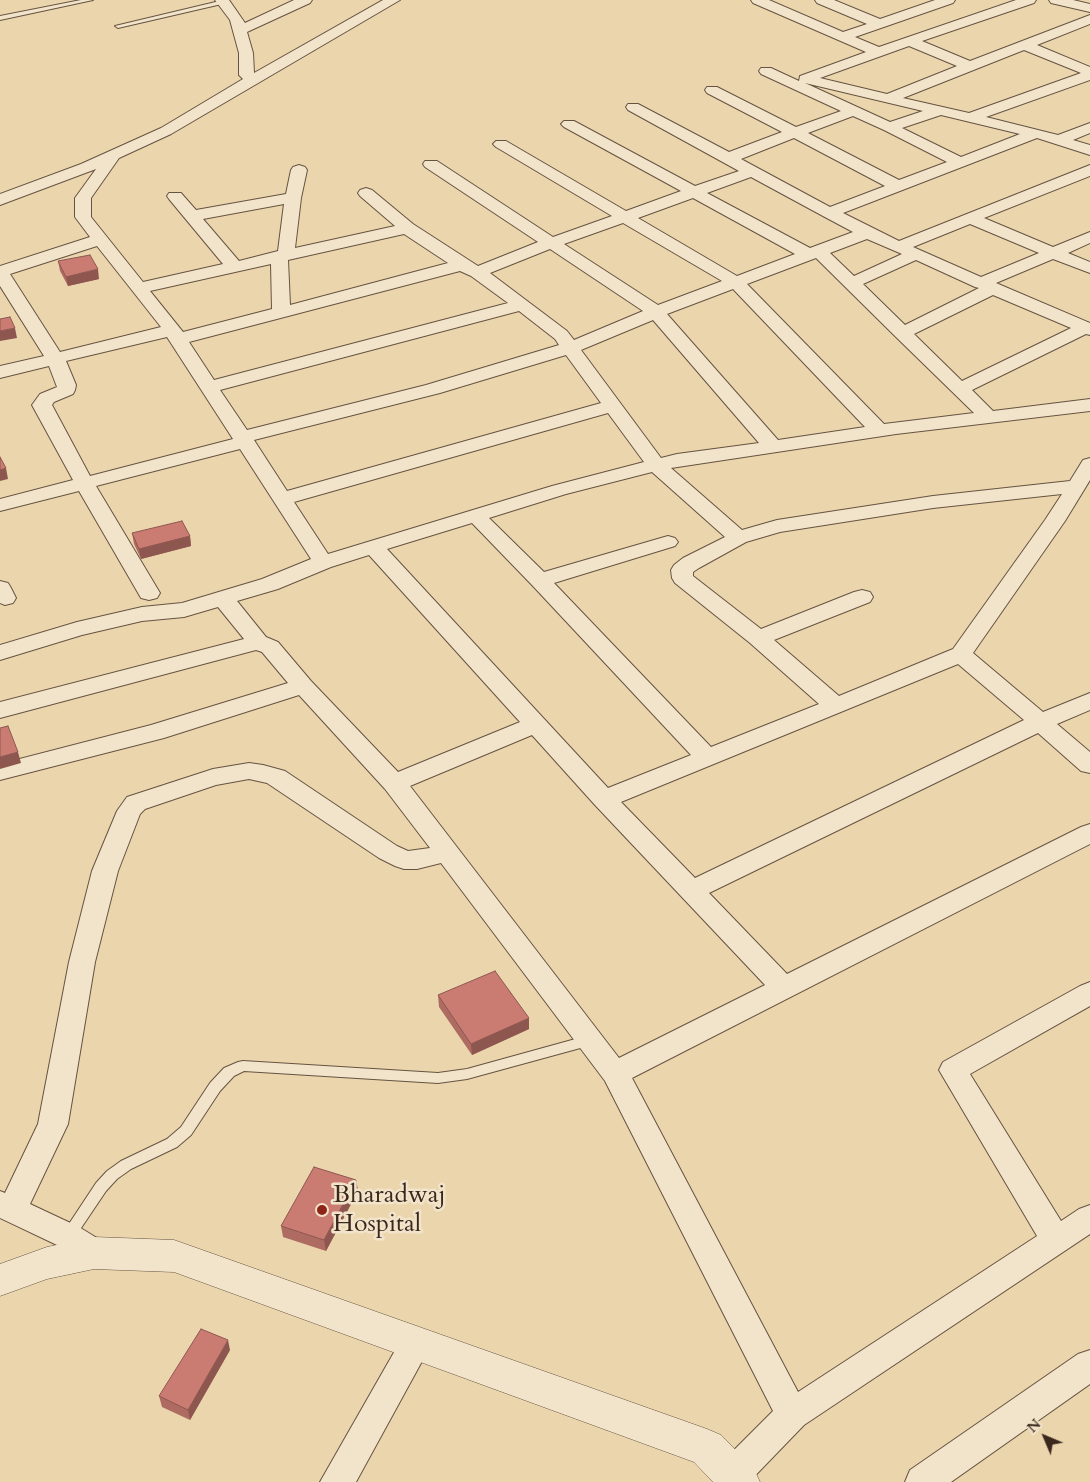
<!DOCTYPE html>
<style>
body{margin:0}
#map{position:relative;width:1090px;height:1482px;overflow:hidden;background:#ebd5ad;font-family:Cardo,serif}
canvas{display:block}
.north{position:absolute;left:1020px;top:1412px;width:50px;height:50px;-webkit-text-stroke:4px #f2e4ca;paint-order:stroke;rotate:315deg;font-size:14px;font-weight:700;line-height:20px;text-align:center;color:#3a281d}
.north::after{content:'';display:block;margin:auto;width:18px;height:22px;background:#3a281d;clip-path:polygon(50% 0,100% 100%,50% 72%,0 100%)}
</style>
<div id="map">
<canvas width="1090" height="1482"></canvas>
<div class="north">N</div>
</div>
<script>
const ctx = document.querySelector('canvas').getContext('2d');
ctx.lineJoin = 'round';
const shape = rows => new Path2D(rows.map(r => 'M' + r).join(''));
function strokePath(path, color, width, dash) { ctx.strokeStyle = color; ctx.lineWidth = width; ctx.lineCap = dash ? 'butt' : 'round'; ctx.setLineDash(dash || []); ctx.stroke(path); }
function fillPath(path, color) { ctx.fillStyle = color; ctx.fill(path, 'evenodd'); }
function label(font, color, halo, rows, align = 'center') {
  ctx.font = font + ' Cardo,serif'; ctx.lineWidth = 5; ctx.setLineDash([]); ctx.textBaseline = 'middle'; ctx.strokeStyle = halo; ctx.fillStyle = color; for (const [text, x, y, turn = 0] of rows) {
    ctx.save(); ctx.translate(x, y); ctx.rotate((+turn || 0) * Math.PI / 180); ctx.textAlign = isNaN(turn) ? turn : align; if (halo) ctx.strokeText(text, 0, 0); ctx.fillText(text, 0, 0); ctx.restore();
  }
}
const service = shape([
 [81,0,93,0,0,20,0,16,81,0],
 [224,0,227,2,226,3,118,28,115,26,224,0],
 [590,1035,595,1036,597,1040,595,1044,467,1079,438,1083,244,1071,234,1076,220,1091,191,1135,177,1147,131,1169,117,1179,106,1191,73,1240,68,1242,63,1240,61,1236,96,1183,107,1171,121,1161,167,1139,181,1127,210,1083,224,1068,238,1062,243,1061,438,1073,467,1069,590,1035]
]);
const minor = shape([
 [215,0,229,0,245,23,294,0,312,0,310,3,247,32,253,53,254,73,383,0,400,0,171,134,119,158,91,198,91,217,143,282,223,264,169,199,167,196,169,193,181,193,196,210,286,194,291,170,293,167,299,165,305,167,307,170,301,198,295,248,395,226,360,196,358,193,360,190,366,188,372,190,413,224,478,266,538,242,425,167,423,164,425,161,437,161,553,237,612,216,496,147,493,144,496,141,506,141,626,211,681,191,564,127,561,124,564,121,574,121,695,186,739,171,628,110,626,107,628,104,638,104,729,152,782,132,707,93,705,90,707,87,717,87,796,127,841,111,761,74,759,71,761,68,771,68,799,81,800,76,866,52,753,3,751,0,769,0,843,32,867,24,817,3,815,0,834,0,880,19,935,0,955,0,953,3,855,37,879,47,1016,0,1036,0,1034,3,922,41,970,61,1090,15,1090,24,1037,45,1090,67,1090,80,986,117,1058,135,1090,123,1090,133,1073,140,1090,145,1090,155,1037,138,843,213,899,241,1090,165,1090,176,984,218,1053,247,1090,232,1090,243,1068,253,1090,262,1090,273,1053,259,996,283,1090,323,1090,335,1086,334,972,390,993,411,1090,399,1090,411,896,434,671,468,742,530,777,520,933,496,1070,481,1083,460,1090,458,1090,480,1065,521,973,653,1043,712,1090,693,1090,710,1057,724,1090,752,1090,773,1081,771,1038,733,709,893,787,974,1081,827,1090,824,1090,844,632,1078,798,1392,1037,1236,939,1070,943,1062,1080,986,1090,982,1090,1006,970,1074,1061,1221,1079,1209,1090,1205,1090,1234,804,1425,749,1482,719,1482,716,1475,721,1463,773,1411,605,1081,441,863,417,869,404,869,395,866,379,858,267,783,249,779,216,785,145,809,140,814,118,871,95,962,68,1124,30,1204,79,1227,105,1243,109,1253,105,1263,94,1267,83,1263,57,1245,0,1218,0,1191,5,1193,38,1124,69,962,92,871,117,811,127,797,213,769,249,763,263,765,285,771,397,846,408,851,430,848,385,789,299,695,164,738,0,780,0,764,151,725,288,683,262,652,256,650,0,718,0,702,244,639,218,607,184,617,142,621,82,635,0,660,0,645,77,622,142,607,182,603,262,579,311,559,240,449,96,486,160,593,157,598,149,600,141,598,79,491,0,511,0,499,73,480,32,405,40,394,57,387,49,366,0,378,0,366,44,356,0,286,0,266,90,237,75,217,75,198,96,169,0,205,0,194,81,164,161,128,243,79,239,75,239,53,230,20,215,0],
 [909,46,957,66,887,94,820,78,909,46],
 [1024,50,1081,73,969,113,903,98,1024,50],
 [805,83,923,111,890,122,805,83],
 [941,115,1020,134,961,157,902,128,941,115],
 [853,116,884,130,947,162,899,180,808,133,853,116],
 [794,138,885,186,830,207,741,159,794,138],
 [751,177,823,216,853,232,810,248,707,193,751,177],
 [693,198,795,254,737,276,638,218,693,198],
 [284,204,278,251,239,261,203,219,284,204],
 [623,223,722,281,658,305,564,244,623,223],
 [970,224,1039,253,981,277,913,247,970,224],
 [404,234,448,263,290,305,288,260,404,234],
 [867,239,902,254,854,276,830,253,867,239],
 [97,246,161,327,60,352,10,274,97,246],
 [550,249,643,311,574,340,567,331,490,273,550,249],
 [816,258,896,337,974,413,884,424,747,284,816,258],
 [916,260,975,287,979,288,905,325,863,284,916,260],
 [271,264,272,309,183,332,150,291,271,264],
 [460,271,471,276,508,303,214,380,189,342,460,271],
 [733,289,865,427,778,440,667,314,733,289],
 [993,295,1071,328,962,381,914,334,993,295],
 [519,311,555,339,559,345,426,385,247,430,220,390,519,311],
 [653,320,759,443,677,454,661,458,581,350,653,320],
 [167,337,233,439,90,476,52,405,54,402,73,394,75,390,76,385,66,361,167,337],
 [566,355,601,403,287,491,254,440,440,393,566,355],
 [608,413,644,462,552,486,328,554,294,502,608,413],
 [652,472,725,537,683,558,674,565,671,570,672,578,675,583,750,643,819,704,711,747,554,583,675,546,678,542,675,538,668,536,661,538,544,572,489,518,566,494,652,472],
 [1062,494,1045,520,953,649,839,696,774,640,870,602,873,597,870,592,862,590,854,592,761,629,693,576,693,572,699,568,746,542,780,532,933,508,1062,494],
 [472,523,532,585,691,755,608,788,387,549,472,523],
 [369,555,520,722,398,772,311,681,278,642,266,637,237,601,278,589,331,567,369,555],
 [958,664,1024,720,695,878,621,802,958,664],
 [532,735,595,805,765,985,619,1058,410,786,532,735],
 [1049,0,1073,0,1090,4,1090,12,1051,3,1049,0],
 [0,581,8,583,11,588,16,598,13,603,5,605,0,603,0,581],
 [416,1328,427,1333,432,1343,356,1482,320,1482,405,1333,416,1328],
 [1090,1350,1090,1384,951,1482,905,1482,910,1470,1078,1354,1090,1350]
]);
const tertiary = shape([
 [94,1237,174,1240,707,1429,721,1435,754,1469,760,1482,713,1482,694,1462,174,1272,94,1269,47,1279,0,1296,0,1264,47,1247,94,1237]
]);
strokePath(service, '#665341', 2);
strokePath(minor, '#665341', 2);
strokePath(tertiary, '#665341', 1);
fillPath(service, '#f2e4ca');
fillPath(minor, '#f2e4ca');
fillPath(tertiary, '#f2e4ca');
fillPath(shape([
 [58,261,99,279,68,286,60,271],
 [132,533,190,536,191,546,141,559,134,544],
 [438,995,529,1029,472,1055,439,1007],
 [356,1180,358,1191,326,1251,283,1237,281,1226],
 [230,1350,190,1420,162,1407,159,1396]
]), '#ae6b62');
fillPath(shape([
 [98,269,99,279,68,286,66,277],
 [15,328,17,338,0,341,0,331],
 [6,468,8,479,0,481,0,470],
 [190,536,191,546,141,559,139,549],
 [18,752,21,763,0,769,0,757],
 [529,1018,529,1029,472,1055,471,1044],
 [356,1180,358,1191,326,1251,324,1240],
 [228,1340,230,1350,190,1420,188,1410]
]), '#8d5750');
const building = shape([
 [90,255,98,269,66,277,58,261,90,255],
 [10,317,15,328,0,331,0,319,10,317],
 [0,457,6,468,0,470,0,457],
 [182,521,190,536,139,549,132,533,182,521],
 [8,726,18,752,0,757,0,728,8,726],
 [495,971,529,1018,471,1044,438,995,495,971],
 [314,1167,356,1180,324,1240,281,1226,314,1167],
 [201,1329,228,1340,188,1410,159,1396,201,1329]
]);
fillPath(building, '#ca7c72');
strokePath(building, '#8d5750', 1);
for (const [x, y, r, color] of [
 [322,1210,6,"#8f2418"]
]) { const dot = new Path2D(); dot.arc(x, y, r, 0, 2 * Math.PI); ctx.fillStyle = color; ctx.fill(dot); strokePath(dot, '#f2e4ca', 2); }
label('25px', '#3a281d', '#f2e4ca', [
 ["Bharadwaj",333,1196],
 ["Hospital",333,1225]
], 'left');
</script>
